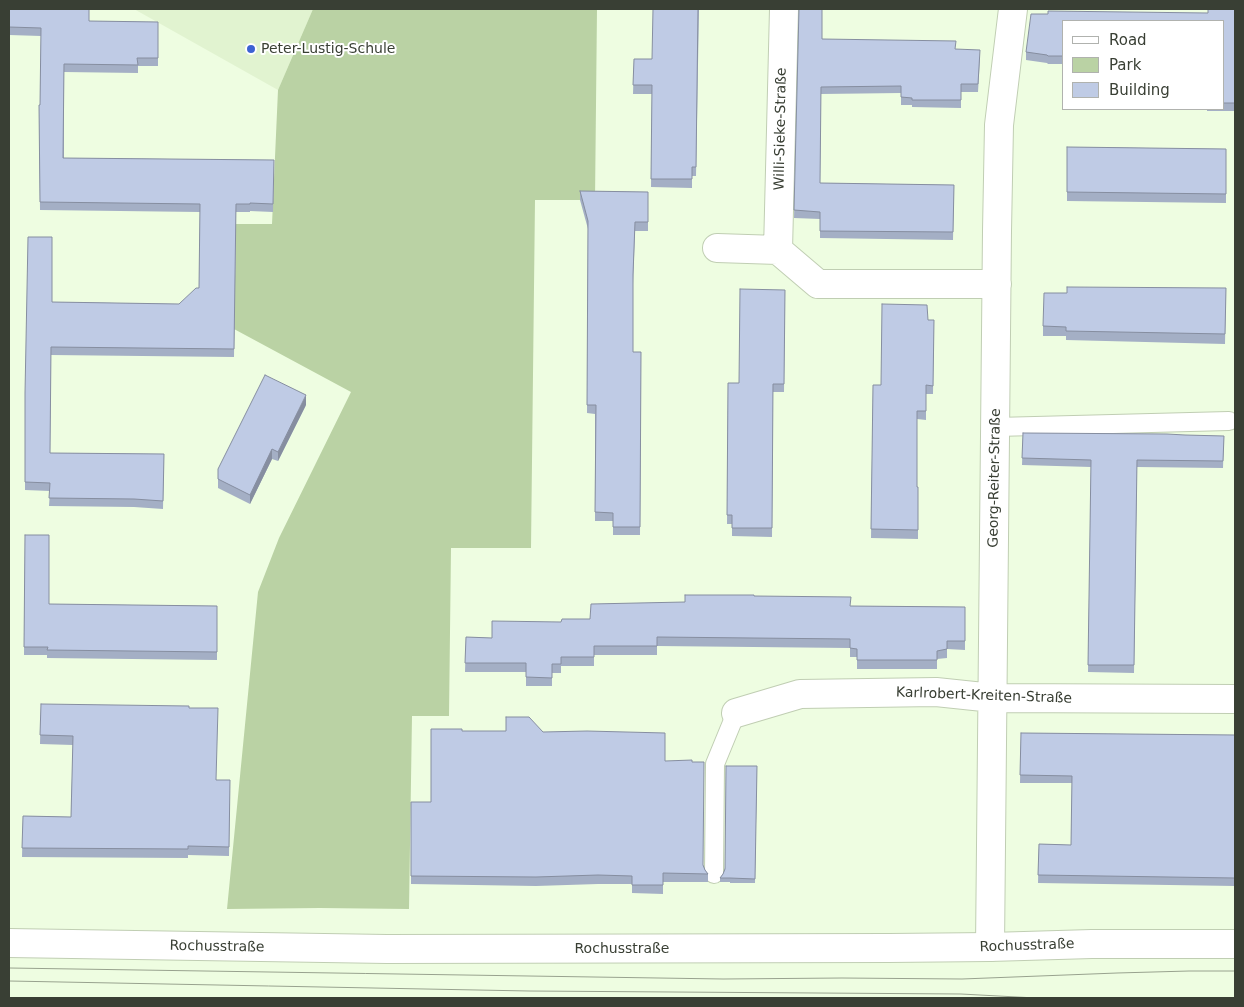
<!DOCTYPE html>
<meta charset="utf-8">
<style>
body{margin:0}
#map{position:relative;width:1244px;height:1007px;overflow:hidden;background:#eefde1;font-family:"DejaVu Sans",sans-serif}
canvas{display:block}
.frame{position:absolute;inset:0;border:10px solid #393f34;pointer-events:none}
.legend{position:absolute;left:1062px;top:20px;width:162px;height:90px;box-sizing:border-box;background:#fff;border:1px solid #b0b2ae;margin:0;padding:6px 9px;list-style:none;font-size:15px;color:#393f34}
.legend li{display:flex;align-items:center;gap:10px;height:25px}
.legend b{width:25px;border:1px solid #b0b2ae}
</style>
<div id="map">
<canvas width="1244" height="1007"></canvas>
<div class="frame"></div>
<ul class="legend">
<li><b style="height:6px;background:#fff"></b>Road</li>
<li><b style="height:14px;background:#bad2a4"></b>Park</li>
<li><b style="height:14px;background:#bfcbe5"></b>Building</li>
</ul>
</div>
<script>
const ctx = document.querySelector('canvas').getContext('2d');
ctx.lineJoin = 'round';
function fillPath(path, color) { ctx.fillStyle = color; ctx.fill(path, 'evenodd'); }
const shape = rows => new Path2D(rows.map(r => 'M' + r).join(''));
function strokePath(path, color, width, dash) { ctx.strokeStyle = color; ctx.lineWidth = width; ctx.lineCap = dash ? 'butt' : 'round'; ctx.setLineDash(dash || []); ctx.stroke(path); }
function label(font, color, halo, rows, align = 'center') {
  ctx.font = font + ' "DejaVu Sans",sans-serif'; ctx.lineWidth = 4; ctx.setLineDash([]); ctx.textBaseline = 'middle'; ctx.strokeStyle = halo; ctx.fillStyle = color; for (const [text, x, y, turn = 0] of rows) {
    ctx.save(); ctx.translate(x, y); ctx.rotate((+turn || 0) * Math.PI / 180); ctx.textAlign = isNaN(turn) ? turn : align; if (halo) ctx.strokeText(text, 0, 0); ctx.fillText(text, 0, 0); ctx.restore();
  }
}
fillPath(shape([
 [134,9,313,9,278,90]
]), '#e1f3d0');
fillPath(shape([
 [313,9,597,9,595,200,535,200,531,548,451,548,449,716,412,716,409,909,320,908,227,909,258,592,279,538,351,392,234,329,236,224,272,224,278,90]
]), '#bad2a4');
const service = shape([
 [996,427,1229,421],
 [714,874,715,764,736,713]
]);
const minor = shape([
 [784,9,778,250,818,284,997,284],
 [717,248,778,250],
 [736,713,800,694,936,692,993,698,1235,699],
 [990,947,997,231,999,125,1013,9]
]);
const tertiary = shape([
 [9,943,387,949,889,948,990,947,1092,944,1235,944]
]);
strokePath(service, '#c0ceb3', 20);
strokePath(minor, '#c0ceb3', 30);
strokePath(tertiary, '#c0ceb3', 30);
strokePath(service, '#fff', 18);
strokePath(minor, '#fff', 28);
strokePath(tertiary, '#fff', 28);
strokePath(shape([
 [9,968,723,979,842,978,962,979,1117,973,1189,971,1235,971],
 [9,981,529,991,961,994,1036,998]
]), '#98a28e', 1);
fillPath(shape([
 [9,9,89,21,158,22,158,66,138,66,138,73,64,72,64,158,274,160,273,212,250,211,250,212,236,212,234,357,51,355,50,453,164,454,163,509,134,507,49,506,50,491,25,490,25,393,52,302,179,304,199,288,200,212,40,210,39,105,40,105,41,36,9,35],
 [699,9,696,176,692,176,692,188,651,187,652,94,633,94,634,59,652,59],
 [799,9,822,39,956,49,980,57,978,92,961,92,961,108,912,107,912,105,901,105,901,93,821,94,820,183,954,185,953,240,820,238,820,219,794,218],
 [1235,9,1235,111,1207,111,1207,109,1223,109,1223,21,1063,21,1063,64,1048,64,1047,63,1026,60,1026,52,1048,14,1208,13],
 [1067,147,1226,149,1226,203,1067,201],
 [580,191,648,192,648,231,635,231,633,284,633,352,641,352,640,535,613,535,613,521,595,521,595,414,587,413,588,229,580,200],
 [1226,288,1225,344,1066,340,1066,336,1043,336,1043,326],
 [785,290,784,392,773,392,772,537,732,536,732,524,727,524,728,383,739,383],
 [928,320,934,320,933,394,926,394,926,420,917,419,917,487,918,487,918,539,871,538,873,385,881,385],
 [306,405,278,461,272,459,250,504,218,488,218,469],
 [1023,433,1224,436,1223,468,1137,467,1134,673,1088,672,1091,467,1022,465],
 [25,535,49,604,217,606,217,660,47,658,47,655,24,655],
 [754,596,850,606,965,607,965,650,947,649,947,658,937,659,937,669,857,669,857,657,850,657,850,648,657,646,657,655,594,655,594,666,561,666,561,673,552,673,552,686,526,686,526,672,465,672,466,637,492,638,561,622,590,619,685,602],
 [41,704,217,780,230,780,229,856,188,855,188,858,22,857,23,816,71,817,73,745,40,744],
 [462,731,543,732,665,761,705,870,708,874,708,882,663,882,663,894,632,893,632,884,598,884,536,886,411,884,411,802,431,802],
 [1021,733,1235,735,1235,886,1038,883,1039,844,1071,845,1072,783,1020,783],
 [757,766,755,883,730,883,730,882,720,882,720,878,723,874]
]), '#a4afc5');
fillPath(shape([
 [306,395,306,405,278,461,278,452],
 [272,449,272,459,250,504,250,495]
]), '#868ea0');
const building = shape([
 [9,9,89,9,89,21,158,22,158,58,137,58,138,65,64,64,63,158,274,160,273,204,250,203,250,204,236,204,234,349,51,347,50,453,164,454,163,501,134,499,49,498,50,483,25,482,25,393,28,237,52,237,52,302,179,304,196,288,199,288,200,204,40,202,39,105,40,105,41,28,9,27,9,9],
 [653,9,698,9,696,167,692,167,692,179,651,179,652,85,633,85,634,59,652,59,653,9],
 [799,9,822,9,822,39,956,41,955,49,980,50,978,84,961,84,961,100,912,100,912,98,901,97,901,86,821,87,820,183,954,185,953,232,820,231,820,212,794,210,799,9],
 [1208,9,1235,9,1235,103,1223,103,1223,21,1063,21,1063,56,1048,56,1047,55,1026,52,1031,14,1048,14,1048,11,1208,13,1208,9],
 [1067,147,1226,149,1226,194,1067,192,1067,147],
 [580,191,648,192,648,222,635,222,633,275,633,352,641,352,640,527,613,527,613,513,595,512,596,405,587,405,588,221,580,191],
 [1067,287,1226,288,1225,334,1066,331,1066,327,1043,326,1044,293,1067,293,1067,287],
 [740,289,785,290,784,384,773,384,772,528,732,528,732,515,727,515,728,383,739,383,740,289],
 [882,304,927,305,928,320,934,320,933,386,926,385,926,411,917,411,917,487,918,487,918,530,871,529,873,385,881,385,882,304],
 [265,375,306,395,278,452,272,449,250,495,218,479,218,469,265,375],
 [1023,433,1167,434,1185,435,1224,436,1223,461,1137,460,1134,665,1088,665,1091,460,1022,458,1023,433],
 [25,535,49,535,49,604,217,606,217,652,47,650,48,647,24,647,25,535],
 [685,595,754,595,754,596,851,597,850,606,965,607,965,641,947,641,947,649,937,651,937,660,857,660,857,649,850,648,850,639,657,637,657,646,594,646,594,657,561,657,561,664,552,664,552,678,526,677,526,663,465,663,466,637,492,638,492,621,561,622,562,619,590,619,591,604,685,602,685,595],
 [41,704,189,706,189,708,218,708,216,780,230,780,229,847,188,846,188,849,22,848,23,816,71,817,73,736,40,735,41,704],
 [506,717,529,717,543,732,587,731,665,733,665,761,692,760,692,762,704,762,703,865,705,870,708,874,663,873,663,885,632,885,632,876,598,875,536,877,411,876,411,802,431,802,431,729,462,729,462,731,506,731,506,717],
 [1021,733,1235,735,1235,878,1038,875,1039,844,1071,845,1072,776,1020,775,1021,733],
 [726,766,757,766,755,879,730,878,720,878,723,874,725,869,726,766]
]);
fillPath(building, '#bfcbe5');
strokePath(building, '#868ea0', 1);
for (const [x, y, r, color] of [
 [251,49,5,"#3c62d3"]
]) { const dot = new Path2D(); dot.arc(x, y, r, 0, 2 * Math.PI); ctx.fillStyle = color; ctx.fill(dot); strokePath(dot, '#fff', 2); }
label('14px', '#393f34', '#fff', [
 ["Peter-Lustig-Schule",261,49]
], 'left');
label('14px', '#393f34', '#fff', [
 ["Willi-Sieke-Straße",781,129,-89],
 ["Georg-Reiter-Straße",995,478,-89],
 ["Karlrobert-Kreiten-Straße",984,696,2],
 ["Rochusstraße",1027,946,-2],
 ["Rochusstraße",217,947,1],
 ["Rochusstraße",622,949]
]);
</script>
